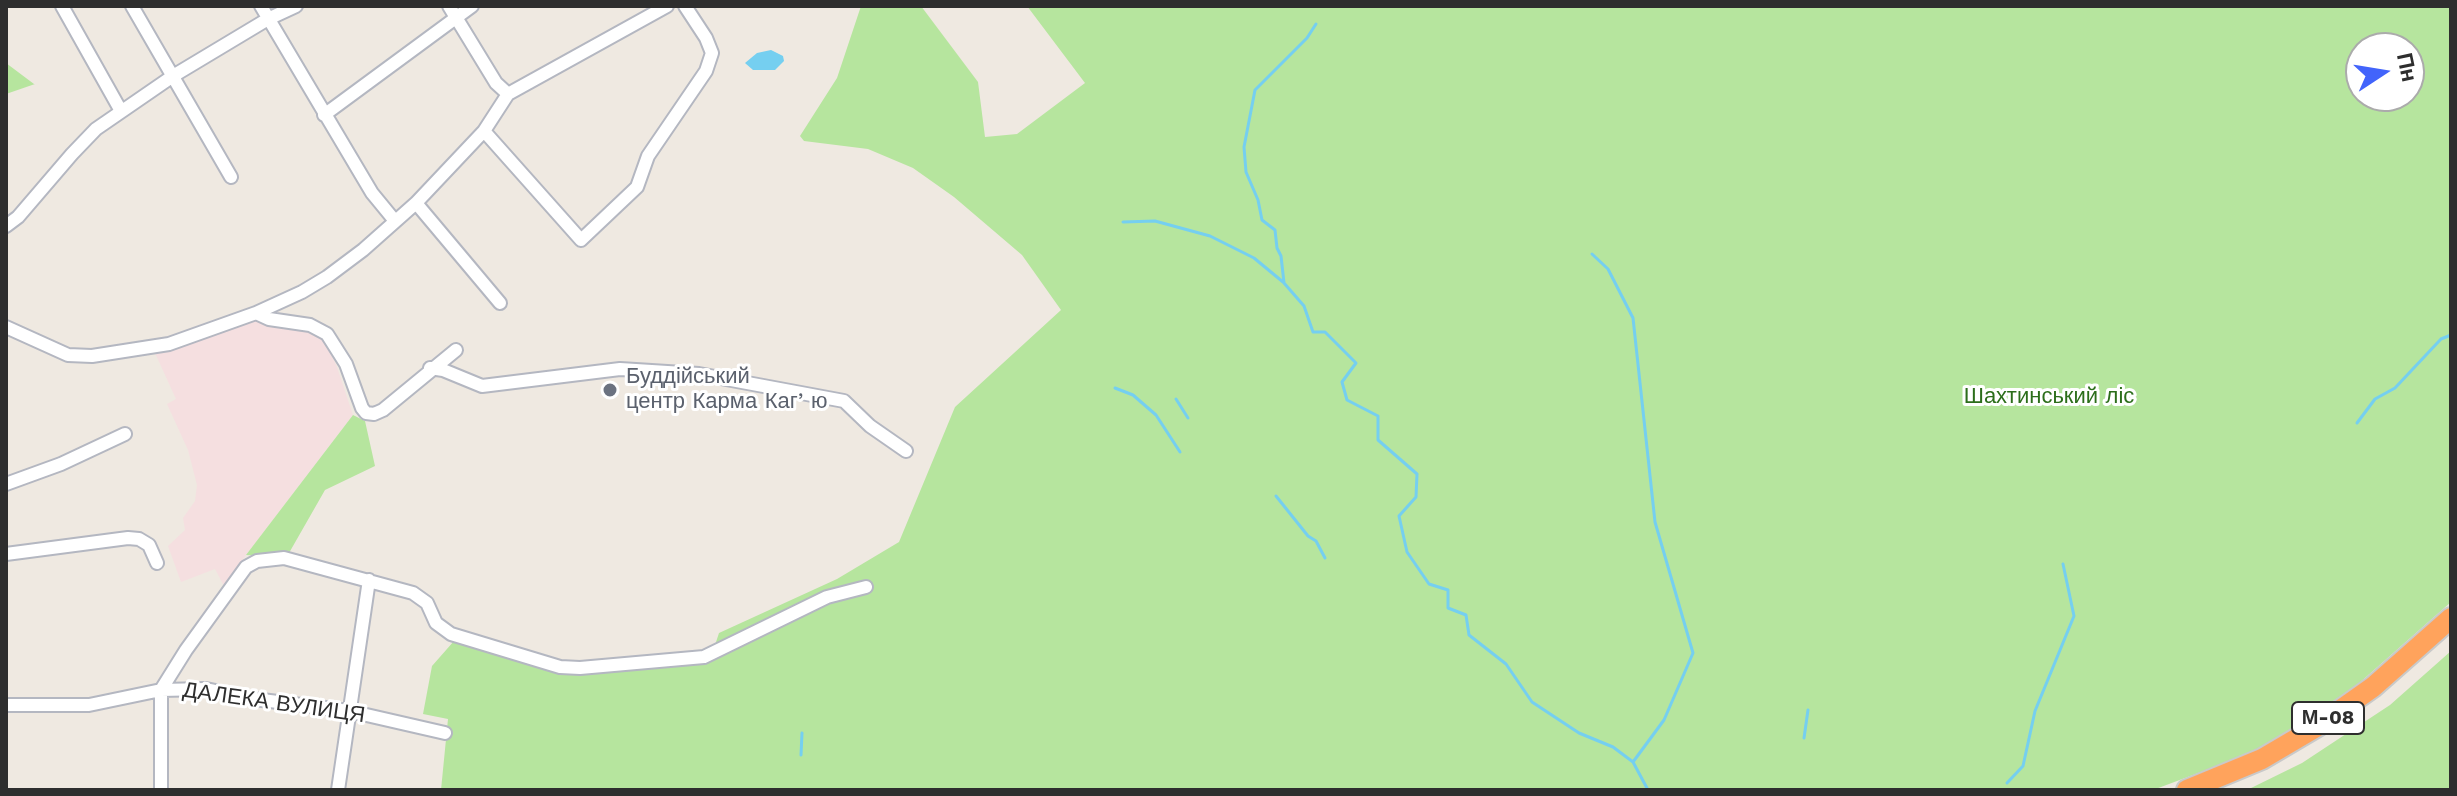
<!DOCTYPE html>
<meta charset="utf-8">
<style>
body{margin:0}
#map{position:relative;width:2457px;height:796px;overflow:hidden;background:#efe9e1;font-family:"Work Sans",sans-serif}
canvas{display:block}
.frame{position:absolute;inset:0;border:8px solid #2e2e2e;pointer-events:none}
.north{position:absolute;left:2345px;top:32px;width:80px;height:80px;box-sizing:border-box;background:#fff;border:2px solid #ababab;border-radius:50%;rotate:78deg;font-size:22px;font-weight:700;line-height:32px;text-align:center;color:#2e2e2e}
.north::after{content:'';display:block;margin:auto;width:28px;height:36px;background:#4264fb;clip-path:polygon(50% 0,100% 100%,50% 72%,0 100%)}
</style>
<div id="map">
<canvas width="2457" height="796"></canvas>
<div class="frame"></div>
<div class="north">Пн</div>
</div>
<script>
const ctx = document.querySelector('canvas').getContext('2d');
ctx.lineJoin = 'round';
function fillPath(path, color) { ctx.fillStyle = color; ctx.fill(path, 'evenodd'); }
const shape = rows => new Path2D(rows.map(r => 'M' + r).join(''));
function strokePath(path, color, width, dash) { ctx.strokeStyle = color; ctx.lineWidth = width; ctx.lineCap = dash ? 'butt' : 'round'; ctx.setLineDash(dash || []); ctx.stroke(path); }
function label(font, color, halo, rows, align = 'center') {
  ctx.font = font + ' "Work Sans",sans-serif'; ctx.lineWidth = 6; ctx.setLineDash([]); ctx.textBaseline = 'middle'; ctx.strokeStyle = halo; ctx.fillStyle = color; for (const [text, x, y, turn = 0] of rows) {
    ctx.save(); ctx.translate(x, y); ctx.rotate((+turn || 0) * Math.PI / 180); ctx.textAlign = isNaN(turn) ? turn : align; if (halo) ctx.strokeText(text, 0, 0); ctx.fillText(text, 0, 0); ctx.restore();
  }
}
fillPath(shape([
 [257,320,313,330,326,343,337,367,353,415,243,559,225,588,215,569,181,582,168,546,185,530,183,518,195,501,197,485,188,450,167,404,176,399,155,353]
]), '#f5dfe0');
fillPath(shape([
 [861,6,921,6,978,82,985,137,1017,134,1085,83,1027,6,2451,6,2451,602,2340,700,2273,745,2153,790,441,790,448,719,423,714,432,666,454,641,571,673,710,660,719,633,837,579,899,542,955,407,1061,310,1022,255,954,197,913,168,868,149,804,141,800,136,837,78],
 [2361,48,2409,48,2409,96,2361,96],
 [6,63,34,84,35,84,6,94],
 [353,415,365,421,375,466,325,490,289,553,265,556,246,555],
 [2451,651,2451,790,2247,790,2302,763,2390,705]
]), '#b6e59e');
fillPath(shape([
 [771,50,783,56,784,61,775,70,753,70,745,63,757,53]
]), '#75cff0');
strokePath(shape([
 [1316,24,1307,38,1255,90,1244,147,1246,172,1258,200,1262,220,1275,230,1277,248,1281,256,1284,283,1304,306,1313,332,1325,332,1356,363,1342,382,1347,400,1378,416,1378,440,1417,474,1416,497,1399,516,1407,552,1429,584,1448,590,1448,608,1466,615,1469,635,1506,664,1532,702,1579,733,1613,747,1633,762,1648,790],
 [1123,222,1155,221,1210,236,1254,258,1283,282],
 [1592,254,1608,269,1633,318,1655,522,1693,653,1664,720,1633,762],
 [1115,388,1133,395,1156,415,1180,452],
 [1176,399,1188,418],
 [2357,423,2375,399,2395,388,2441,339,2451,335],
 [1276,496,1308,536,1316,541,1325,558],
 [1804,738,1808,710],
 [801,755,802,733],
 [2007,783,2023,766,2035,711,2074,616,2063,564]
]), '#75cff0', 3);
const minor = shape([
 [62,6,121,111],
 [132,6,231,177],
 [261,6,372,193,395,221],
 [449,6,496,83,508,94],
 [324,115,472,6],
 [484,131,581,240,637,187,648,156,706,71,712,53,706,38,685,6],
 [416,203,500,303],
 [6,226,18,217,72,154,96,129,173,76,268,19,296,6],
 [256,313,269,319,310,325,327,334,346,364,362,408,366,413,374,414,383,410,456,350],
 [6,327,68,355,92,356,169,344,256,313,302,292,327,277,363,250,416,203,484,131,508,94,667,6],
 [430,368,443,370,482,386,620,369,699,374,844,401,870,426,906,451],
 [6,484,61,464,125,434],
 [6,554,128,538,139,539,149,545,157,563],
 [6,705,89,705,161,690,206,689,254,699,349,711,445,733],
 [161,790,161,690,186,650,246,567,257,561,284,558,413,593,427,603,436,623,451,634,560,667,580,668,704,657,827,597,866,587],
 [338,790,369,580]
]);
const highway = shape([
 [2187,790,2262,759,2318,726,2373,687,2451,618]
]);
strokePath(minor, '#b4b7c1', 16);
strokePath(highway, '#c9c9c9', 24);
strokePath(minor, '#fff', 12);
strokePath(highway, '#ffa35c', 20);
for (const [x, y, r, color] of [
 [610,390,8,"#6b7280"]
]) { const dot = new Path2D(); dot.arc(x, y, r, 0, 2 * Math.PI); ctx.fillStyle = color; ctx.fill(dot); strokePath(dot, '#fff', 3); }
for (const [x, y, w] of [
 [2328,718,72]
]) { const box = new Path2D(); box.roundRect(x - w / 2, y - 16, w, 32, 6); ctx.fillStyle = '#fff'; ctx.fill(box); strokePath(box, '#2e2e2e', 2); }
label('bold 20px', '#2e2e2e', null, [
 ["М-08",2328,718]
]);
label('22px', '#5b616d', '#fff', [
 ["Буддійський",626,377],
 ["центр Карма Кагʼю",626,402]
], 'left');
label('22px', '#2c6e1b', '#fff', [
 ["Шахтинський ліс",2049,397]
]);
label('22px', '#2e2e2e', '#fff', [
 ["ДАЛЕКА ВУЛИЦЯ",274,703,8]
]);
</script>
